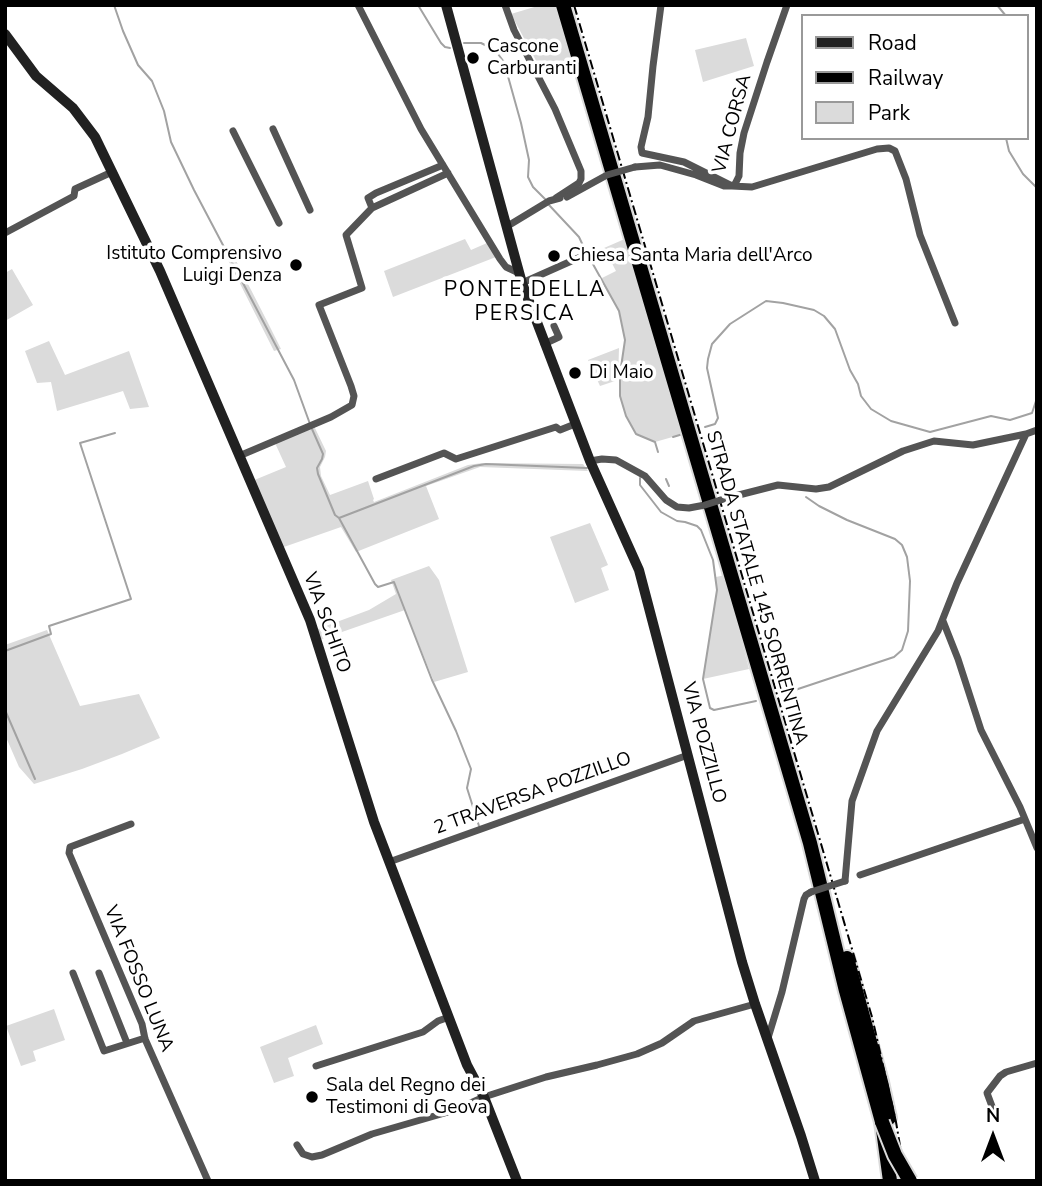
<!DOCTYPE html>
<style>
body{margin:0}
#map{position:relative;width:1042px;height:1186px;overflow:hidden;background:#fff;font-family:"Nunito Sans",sans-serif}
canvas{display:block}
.frame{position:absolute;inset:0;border:7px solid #000;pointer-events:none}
.legend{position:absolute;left:801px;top:14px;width:228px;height:126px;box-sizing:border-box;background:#fff;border:2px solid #999;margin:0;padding:9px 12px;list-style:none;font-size:21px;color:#000}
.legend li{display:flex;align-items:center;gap:14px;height:35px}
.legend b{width:35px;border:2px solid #999}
.north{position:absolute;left:958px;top:1102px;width:70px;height:70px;-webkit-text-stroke:5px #fff;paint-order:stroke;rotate:0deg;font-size:19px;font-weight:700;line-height:28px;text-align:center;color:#000}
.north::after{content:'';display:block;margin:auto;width:24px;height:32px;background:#000;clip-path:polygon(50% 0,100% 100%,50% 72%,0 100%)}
</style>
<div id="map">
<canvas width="1042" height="1186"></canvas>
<div class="frame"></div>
<ul class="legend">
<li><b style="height:9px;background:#212121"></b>Road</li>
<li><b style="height:9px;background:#000"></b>Railway</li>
<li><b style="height:19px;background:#dbdbdb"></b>Park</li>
</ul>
<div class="north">N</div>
</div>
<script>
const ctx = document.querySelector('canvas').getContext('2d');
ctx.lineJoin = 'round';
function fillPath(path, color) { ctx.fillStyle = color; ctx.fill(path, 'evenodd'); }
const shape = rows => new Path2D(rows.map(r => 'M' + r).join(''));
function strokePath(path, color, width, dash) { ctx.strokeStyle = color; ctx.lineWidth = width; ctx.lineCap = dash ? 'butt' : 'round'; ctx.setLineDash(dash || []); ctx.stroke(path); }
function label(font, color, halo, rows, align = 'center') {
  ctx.font = font + ' "Nunito Sans",sans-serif'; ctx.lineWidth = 7; ctx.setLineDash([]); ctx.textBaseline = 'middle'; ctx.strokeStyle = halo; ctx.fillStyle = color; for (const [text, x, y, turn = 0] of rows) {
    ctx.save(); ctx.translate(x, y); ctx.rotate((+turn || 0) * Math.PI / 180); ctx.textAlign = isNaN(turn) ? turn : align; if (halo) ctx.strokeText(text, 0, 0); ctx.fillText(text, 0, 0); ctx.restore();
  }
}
fillPath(shape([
 [541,5,557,5,574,58,541,70,511,14],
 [746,38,754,66,703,82,695,50],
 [627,238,683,434,655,442,636,434,626,416,620,396,620,374,625,340,619,311,600,279,616,271,604,248],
 [465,239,471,250,487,243,496,257,393,297,384,271],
 [229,247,267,321,281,349,274,351,223,250],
 [12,269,33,305,5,321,5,273],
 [49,341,65,375,129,351,149,407,130,409,123,391,57,411,51,382,37,383,25,351],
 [619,348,618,380,600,386,588,360],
 [314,426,326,451,325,457,320,467,321,476,330,495,368,481,374,499,373,500,374,502,468,465,482,463,583,464,588,471,480,467,426,486,439,519,356,552,341,527,281,548,252,481,286,467,275,443],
 [590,523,608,565,601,568,609,590,575,603,550,537],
 [429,566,439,580,468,672,434,682,405,610,319,640,315,630,369,610,396,594,391,580],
 [725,575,738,616,739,631,749,669,703,679,717,590,716,577],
 [47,630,80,706,139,694,160,738,122,754,82,769,34,784,19,767,5,735,5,645],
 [54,1009,65,1040,33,1051,36,1061,21,1066,6,1026],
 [316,1025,323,1044,288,1058,294,1076,274,1083,260,1047]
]), '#dbdbdb');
strokePath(shape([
 [114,5,123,31,138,65,152,81,164,111,171,142,194,190,294,380,310,424],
 [418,5,441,43,445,47,450,48],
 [997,5,1006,16],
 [464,43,481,43,495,50,504,62,521,123,529,160,528,177,533,187,546,200],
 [1006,138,1009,151,1023,174,1037,188],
 [549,205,579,237,586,252],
 [589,257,619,311,625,340,620,374,620,396,626,416,636,434,655,442,658,452],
 [1037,370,1037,385],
 [705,427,715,424,718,418,707,368,708,359,712,344,730,324,766,301,783,303,814,310,824,316,835,329,850,370,858,384,861,396,871,409,891,421,930,432,991,416,1010,420,1032,413,1037,398],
 [312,429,323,454,322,459,317,468,318,474,335,515,339,518,474,466,486,464,587,468],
 [673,437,683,434],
 [640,478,640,485,661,512,677,521,685,522,697,526,701,530,713,560,717,590,703,679,710,708,714,710,756,701],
 [666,479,669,486],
 [339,518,375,584,378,587,394,582,432,680,456,731,471,769,467,788,479,826],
 [5,651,51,634,49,626,131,599,80,443,115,433],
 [783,694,894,657,902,650,908,631,910,581,907,557,902,545,895,539,847,520,819,506,806,497],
 [5,710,35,779]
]), '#a2a2a2', 2);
strokePath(shape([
 [894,1154,897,1181]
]), '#d9d9d9', 14, [14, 7]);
const highway = shape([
 [563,5,810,843,846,991,882,1122,890,1181],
 [847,958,881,1082,889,1118]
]);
strokePath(highway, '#dbdbdb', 18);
strokePath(shape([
 [358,5,421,129,500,259,506,267,519,273],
 [505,5,514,30,555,109,581,171,581,179,579,183,556,198],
 [661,5,653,66,648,117,641,147,642,153,684,162,732,186,752,187,877,149,889,148,895,151,906,179,920,235,955,323],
 [273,129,310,210],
 [233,131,279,223],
 [635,167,660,165,696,175,724,186,732,186,735,184,739,176,740,153,744,133,767,62,787,5],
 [372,208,368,198,376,193,443,165],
 [506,227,549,201,560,198],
 [5,233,74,196,75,189,112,172],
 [522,283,594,251],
 [544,344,559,337,554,326],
 [239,456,331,417,352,405,354,396,351,386,319,305,362,288,346,235,372,208,448,173],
 [590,461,602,459,616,460,645,476,666,500,677,507,689,508,705,505],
 [376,479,444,453,456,459,556,427,560,430,575,424],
 [727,498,778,485,816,489,829,487,903,451,934,441,973,445,1026,434],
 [943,621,958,659,981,730,1020,807,1037,848],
 [131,824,70,847,69,853,142,1024,145,1039,208,1181],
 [389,862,688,755],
 [860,875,1025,819],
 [845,881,852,801,877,731,938,631,957,583,1026,434,1037,430],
 [73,973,104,1051,145,1038],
 [99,973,127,1043],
 [768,1038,782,992,804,899,806,895,811,892],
 [316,1066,423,1032,438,1021,449,1017],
 [993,1109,987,1093,1000,1076,1006,1072,1037,1063],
 [297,1145,303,1154,312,1157,322,1155,372,1134,455,1110,484,1097,546,1077,597,1065,637,1054,662,1043,694,1021,755,1004]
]), '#545454', 7);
strokePath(shape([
 [446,5,522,283,590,461,639,570,742,962,755,1004,801,1136,815,1181],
 [5,34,36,76,73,108,95,137,160,271,310,620,374,822,467,1065,484,1097,517,1181]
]), '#212121', 10);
strokePath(highway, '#000', 14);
strokePath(shape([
 [574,5,872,1017,896,1122,906,1181]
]), '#000', 2, [10, 3.5, 2, 3.5]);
const highwayBridge = shape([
 [882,1122,895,1155,910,1181]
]);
strokePath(highwayBridge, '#dbdbdb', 18, []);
strokePath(shape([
 [567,197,607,175,635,167],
 [705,505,727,498],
 [811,892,845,881]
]), '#545454', 7);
strokePath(highwayBridge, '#000', 14);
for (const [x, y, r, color] of [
 [473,58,7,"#000"],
 [554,256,7,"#000"],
 [296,265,7,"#000"],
 [575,373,7,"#000"],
 [312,1097,7,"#000"]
]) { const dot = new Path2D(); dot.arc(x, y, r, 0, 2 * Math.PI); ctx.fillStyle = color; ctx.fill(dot); strokePath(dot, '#fff', 2.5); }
label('19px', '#000', '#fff', [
 ["Cascone",487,47],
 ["Carburanti",487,69],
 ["Istituto Comprensivo",282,254,"right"],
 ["Luigi Denza",282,276,"right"],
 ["Chiesa Santa Maria dell'Arco",568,256],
 ["Di Maio",589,373],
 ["Sala del Regno dei",326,1086],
 ["Testimoni di Geova",326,1108]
], 'left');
label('19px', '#000', '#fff', [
 ["VIA CORSA",733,124,-75],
 ["STRADA STATALE 145 SORRENTINA",756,588,74],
 ["VIA SCHITO",326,623,70],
 ["VIA POZZILLO",703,743,75],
 ["2 TRAVERSA POZZILLO",533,794,-20],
 ["VIA FOSSO LUNA",138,979,68]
]);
ctx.letterSpacing = '2px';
label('21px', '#000', '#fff', [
 ["PONTE DELLA",525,291],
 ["PERSICA",525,315]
]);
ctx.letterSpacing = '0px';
</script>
